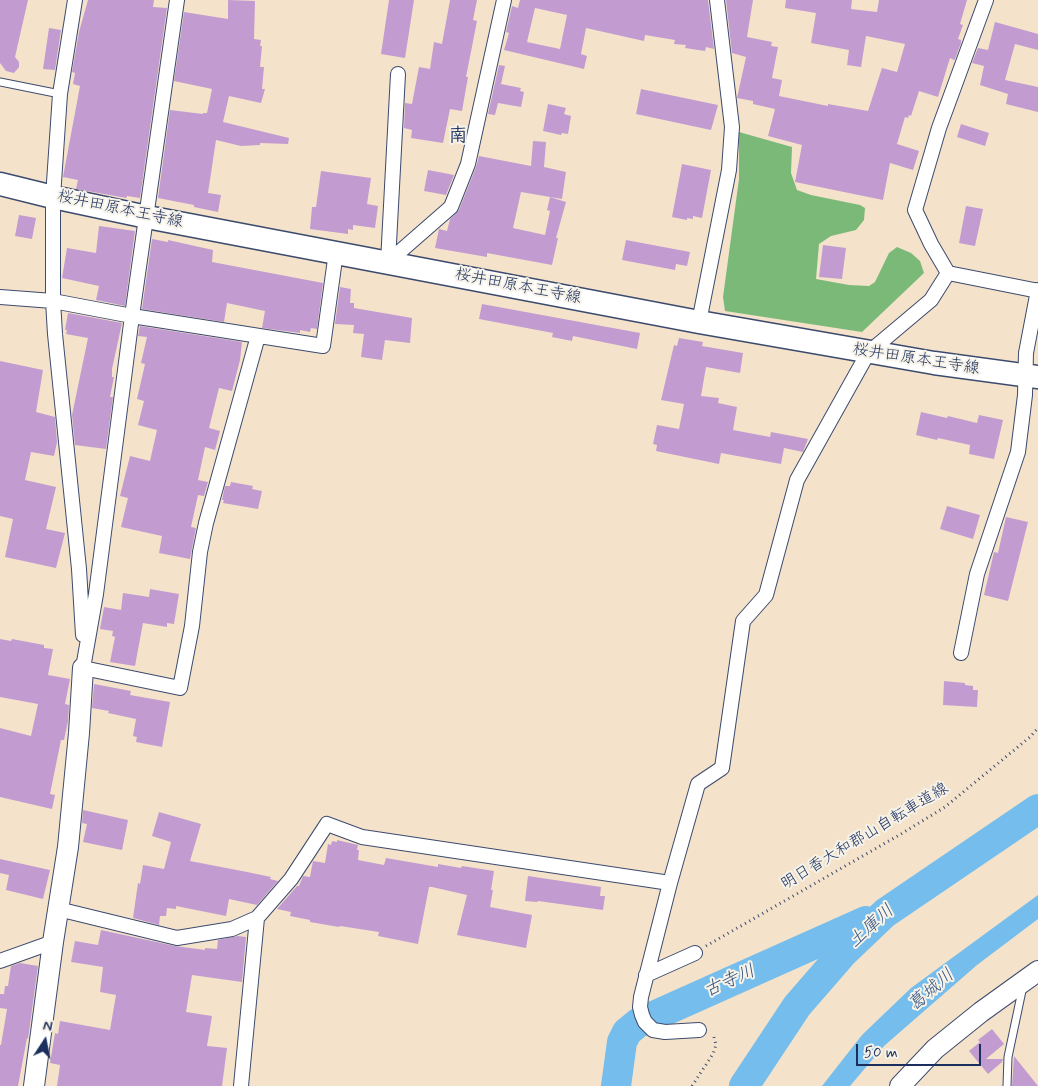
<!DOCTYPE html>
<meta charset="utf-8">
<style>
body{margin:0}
#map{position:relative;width:1038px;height:1086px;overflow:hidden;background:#f4e3ca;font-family:Mynerve,sans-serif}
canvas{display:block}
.north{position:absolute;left:20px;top:1016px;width:50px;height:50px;-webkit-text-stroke:4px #f7f3e8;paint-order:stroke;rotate:11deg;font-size:14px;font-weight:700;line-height:20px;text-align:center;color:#1b2f5e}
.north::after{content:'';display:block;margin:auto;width:18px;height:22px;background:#1b2f5e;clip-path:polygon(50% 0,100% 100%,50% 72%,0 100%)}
.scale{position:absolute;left:856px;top:1044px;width:125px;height:22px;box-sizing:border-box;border:2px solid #1b2f5e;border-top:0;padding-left:6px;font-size:15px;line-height:18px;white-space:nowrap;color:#1b2f5e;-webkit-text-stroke:4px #f7f3e8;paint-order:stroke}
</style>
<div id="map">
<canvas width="1038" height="1086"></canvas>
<div class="north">N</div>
<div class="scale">50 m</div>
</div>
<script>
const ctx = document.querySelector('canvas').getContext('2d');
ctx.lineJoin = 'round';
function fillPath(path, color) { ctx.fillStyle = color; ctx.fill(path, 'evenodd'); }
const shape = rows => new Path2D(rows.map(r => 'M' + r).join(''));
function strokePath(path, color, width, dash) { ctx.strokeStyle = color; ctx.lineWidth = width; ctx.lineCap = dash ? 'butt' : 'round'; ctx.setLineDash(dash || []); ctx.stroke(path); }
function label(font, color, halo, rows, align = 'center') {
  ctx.font = font + ' Mynerve,"Klee One",sans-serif'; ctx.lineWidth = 4; ctx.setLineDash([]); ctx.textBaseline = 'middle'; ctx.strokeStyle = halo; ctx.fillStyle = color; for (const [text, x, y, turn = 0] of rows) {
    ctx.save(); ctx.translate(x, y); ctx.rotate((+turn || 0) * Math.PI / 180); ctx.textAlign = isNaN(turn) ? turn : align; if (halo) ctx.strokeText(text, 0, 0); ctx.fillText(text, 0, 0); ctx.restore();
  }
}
fillPath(shape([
 [739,132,792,147,791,173,797,190,811,195,860,205,865,208,864,220,856,230,831,236,819,244,816,279,849,285,869,286,875,282,889,253,897,247,911,253,920,261,924,273,862,332,725,311,723,297,739,179]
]), '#7bb979');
fillPath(shape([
 [1038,895,1038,919,977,965,884,1046,850,1086,822,1086,862,1035,911,988]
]), '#74bdec');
strokePath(shape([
 [616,1086,622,1042,627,1032,638,1023,866,921],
 [744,1086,797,1006,843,953,885,913,1038,809]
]), '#74bdec', 30);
fillPath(shape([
 [0,0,28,0,15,57,19,62,19,67,14,73,6,71,0,63],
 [88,0,154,0,153,7,167,8,140,198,127,196,126,198,76,189,78,180,63,177,80,86,73,84,75,73,72,72,79,32],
 [228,0,255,1,254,39,261,40,260,46,262,46,260,67,264,67,262,89,265,89,261,103,229,96,223,122,289,138,288,144,260,143,260,145,241,146,216,140,208,193,221,195,218,212,194,207,194,205,158,198,170,110,203,114,203,113,207,113,212,89,174,81,184,12,228,19],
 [389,0,414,0,405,58,381,54],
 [450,0,477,0,473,20,477,21,466,77,468,77,462,111,450,109,443,143,411,138,412,130,404,128,405,103,412,104,419,67,430,69,434,42,442,44],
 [520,0,708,0,714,49,706,47,705,51,685,48,686,45,674,44,675,40,645,35,644,41,586,28,581,54,587,56,584,69,504,50,509,33,506,32,512,6,518,8],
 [535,8,567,15,560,49,527,42],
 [726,0,753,0,747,37,772,42,771,46,778,47,772,78,782,80,779,96,828,106,828,104,868,111,882,68,897,72,905,44,866,36,861,67,847,65,849,50,811,43,816,13,785,8,786,0,852,0,851,9,877,12,879,0,967,0,960,24,963,25,958,39,961,40,961,43,955,59,954,60,950,58,938,97,919,91,911,116,909,115,908,118,905,117,897,144,919,151,913,170,890,163,883,200,795,182,802,145,768,136,775,109,753,104,753,101,737,98,746,57,732,53],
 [995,22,1038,34,1038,50,1015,44,1005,80,1038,87,1038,112,1006,104,1008,94,980,85,984,66,972,63,978,48,988,50],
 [49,28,61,30,55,70,43,69],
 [499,65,505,66,501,84,521,88,520,91,524,92,521,107,498,103,495,115,488,114],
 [641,89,718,105,711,130,636,114],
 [548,104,566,108,564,114,571,116,568,134,562,133,561,135,543,131],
 [961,124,989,133,985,146,957,137],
 [533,141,546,142,544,167,566,172,562,199,521,192,513,228,545,235,550,211,547,210,550,197,566,202,556,238,558,238,552,265,487,253,487,257,435,248,439,229,447,231,450,219,459,210,476,167,479,156,531,166],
 [682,164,711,170,702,218,693,216,693,219,687,218,687,220,672,217],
 [428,170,454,175,446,195,424,191],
 [321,171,371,178,367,204,378,206,375,228,353,225,353,230,348,229,348,234,310,229,312,207,316,207],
 [966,206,983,209,975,246,959,243],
 [19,215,36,218,32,239,15,236],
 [99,226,135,231,125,306,96,300,99,286,62,278,67,248,96,253],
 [152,239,168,242,168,240,213,250,212,262,323,283,317,329,311,328,310,332,300,330,300,333,262,328,265,311,227,303,224,322,142,309],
 [626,240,690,252,687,266,676,264,675,270,622,260],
 [823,245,846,248,842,279,819,277],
 [340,287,351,289,350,303,354,303,354,308,412,318,410,343,385,340,382,360,361,357,364,334,353,333,354,325,335,324],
 [482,304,640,333,637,349,573,336,572,341,552,337,553,333,479,319],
 [68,313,122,323,112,369,112,377,114,377,110,397,113,397,106,449,75,445,72,415,88,338,66,334,67,330,65,330],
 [140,326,242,342,240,360,232,391,219,388,209,428,220,431,215,450,205,447,198,480,208,482,204,496,198,495,191,527,196,528,190,559,159,553,162,536,121,527,128,498,120,496,130,456,150,461,157,430,138,425,144,401,137,399,145,364,141,363,147,337,138,336],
 [679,338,703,342,702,346,743,353,740,373,706,367,701,396,719,398,718,403,737,407,733,430,770,437,771,432,808,439,803,452,784,448,781,464,721,453,719,464,656,451,657,445,653,444,657,425,679,429,684,404,661,400,674,345,677,346],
 [0,361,43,370,36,412,55,417,57,442,54,456,31,452,25,480,56,487,46,529,65,533,56,568,5,557,13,519,0,516],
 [921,412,947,418,948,416,977,423,979,415,1003,420,994,459,969,454,970,445,938,438,937,440,916,435],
 [231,482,253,486,252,489,262,491,258,509,223,503,224,500,222,500,225,486,230,486],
 [947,506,980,515,973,539,940,529],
 [1006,517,1028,522,1008,601,984,595,994,552,998,553],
 [150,589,179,594,174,624,167,623,167,627,143,623,135,666,110,662,115,637,112,636,113,631,100,629,104,607,121,610,123,593,149,597],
 [0,639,11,641,12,639,44,645,44,648,53,649,48,675,70,679,65,704,69,705,68,721,64,740,61,740,50,794,55,795,52,809,0,797,0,728,31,736,38,704,0,697],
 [944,681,965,683,965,685,973,686,973,690,978,690,977,707,943,705],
 [94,684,131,691,130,695,170,702,162,747,136,742,137,737,133,736,136,719,108,713,109,711,92,708],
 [83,810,128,820,122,850,83,842,87,824,82,823],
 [159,812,201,824,190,861,247,872,271,877,270,879,278,881,257,905,229,899,226,916,176,906,176,909,167,908,166,916,160,916,159,925,133,918,138,883,140,884,143,865,164,869,171,842,152,836],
 [337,840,358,845,357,850,359,850,358,860,384,865,386,858,438,867,438,864,461,868,462,866,494,871,491,890,493,890,490,907,532,915,526,948,457,935,467,895,432,887,429,887,418,944,378,936,379,932,340,926,339,927,310,922,310,920,290,916,291,912,277,909,297,886,299,886,303,876,310,877,313,861,325,863,328,844,331,845,332,841,337,842],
 [0,859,50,870,43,899,6,890,9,875,0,873],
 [528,876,601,887,600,896,605,896,603,910,538,901,537,902,525,901],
 [101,930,175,946,205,950,205,948,217,949,218,940,238,936,246,937,242,982,192,975,186,1012,212,1016,207,1046,227,1048,222,1086,57,1086,60,1065,50,1063,55,1033,58,1034,60,1021,110,1030,116,995,100,992,103,967,71,962,75,941,98,945],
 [20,963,38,966,28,1039,27,1038,18,1086,0,1086,0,1045,1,1045,7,1009,0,1008,0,994,4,994,5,986,8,986,11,966],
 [992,1029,1004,1044,986,1059,1003,1059,1002,1062,988,1074,969,1051,980,1042,978,1040],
 [1014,1056,1038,1086,1012,1086]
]), '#c29cd1');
const lane = shape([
 [0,82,60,94],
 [1007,1086,1008,1057,1023,986]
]);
const street = shape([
 [75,0,60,94,53,197,53,301,55,334,79,569,83,635],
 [986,0,939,128,915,210,931,244,948,273,1038,291],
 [388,262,451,207,468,164,504,0],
 [388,262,398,74],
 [0,297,53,301,132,316,323,346,336,252],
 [699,322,729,170,732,127,717,0],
 [961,653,977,574,1018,452,1025,395,1026,353,1038,290],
 [83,668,96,594,132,316,177,0],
 [83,668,180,688,192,626,200,552,206,523,258,336],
 [58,909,177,938,232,929,257,918,291,879,327,824,362,837,670,883],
 [0,961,53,942],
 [646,975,695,953],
 [699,1030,665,1032,653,1030,645,1022,642,1015,640,1007,641,997,670,883,698,784,722,768,743,621,766,595,797,480,868,353,931,300,948,273],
 [241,1086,257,918]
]);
const secondary = shape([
 [34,1086,53,942,68,847,79,733,83,668],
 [900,1086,935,1049,981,1012,1038,971]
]);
const primary = shape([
 [0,184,53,197,147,217,699,322,934,363,1038,377]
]);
strokePath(lane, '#3c4a6e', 9);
strokePath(street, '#3c4a6e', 16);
strokePath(secondary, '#3c4a6e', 22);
strokePath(primary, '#3c4a6e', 25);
strokePath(shape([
 [706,946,901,834,945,807,1030,737,1038,728],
 [692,1086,713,1054,716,1045,714,1037,711,1035]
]), '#3c4a6e', 3, [1, 4]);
strokePath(lane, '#fff', 7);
strokePath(street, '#fff', 14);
strokePath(secondary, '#fff', 20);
strokePath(primary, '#fff', 22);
label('16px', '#1b2f5e', '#f7f3e8', [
 ["桜井田原本王寺線",120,210,12],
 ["桜井田原本王寺線",518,287,11],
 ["桜井田原本王寺線",916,360,9],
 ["明日香大和郡山自転車道線",865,837,-31]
]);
label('italic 18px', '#315282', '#f7f3e8', [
 ["土庫川",872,927,-42],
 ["古寺川",730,982,-24],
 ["葛城川",932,991,-41]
]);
label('bold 19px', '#1b2f5e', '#f7f3e8', [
 ["南",458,137]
]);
</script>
